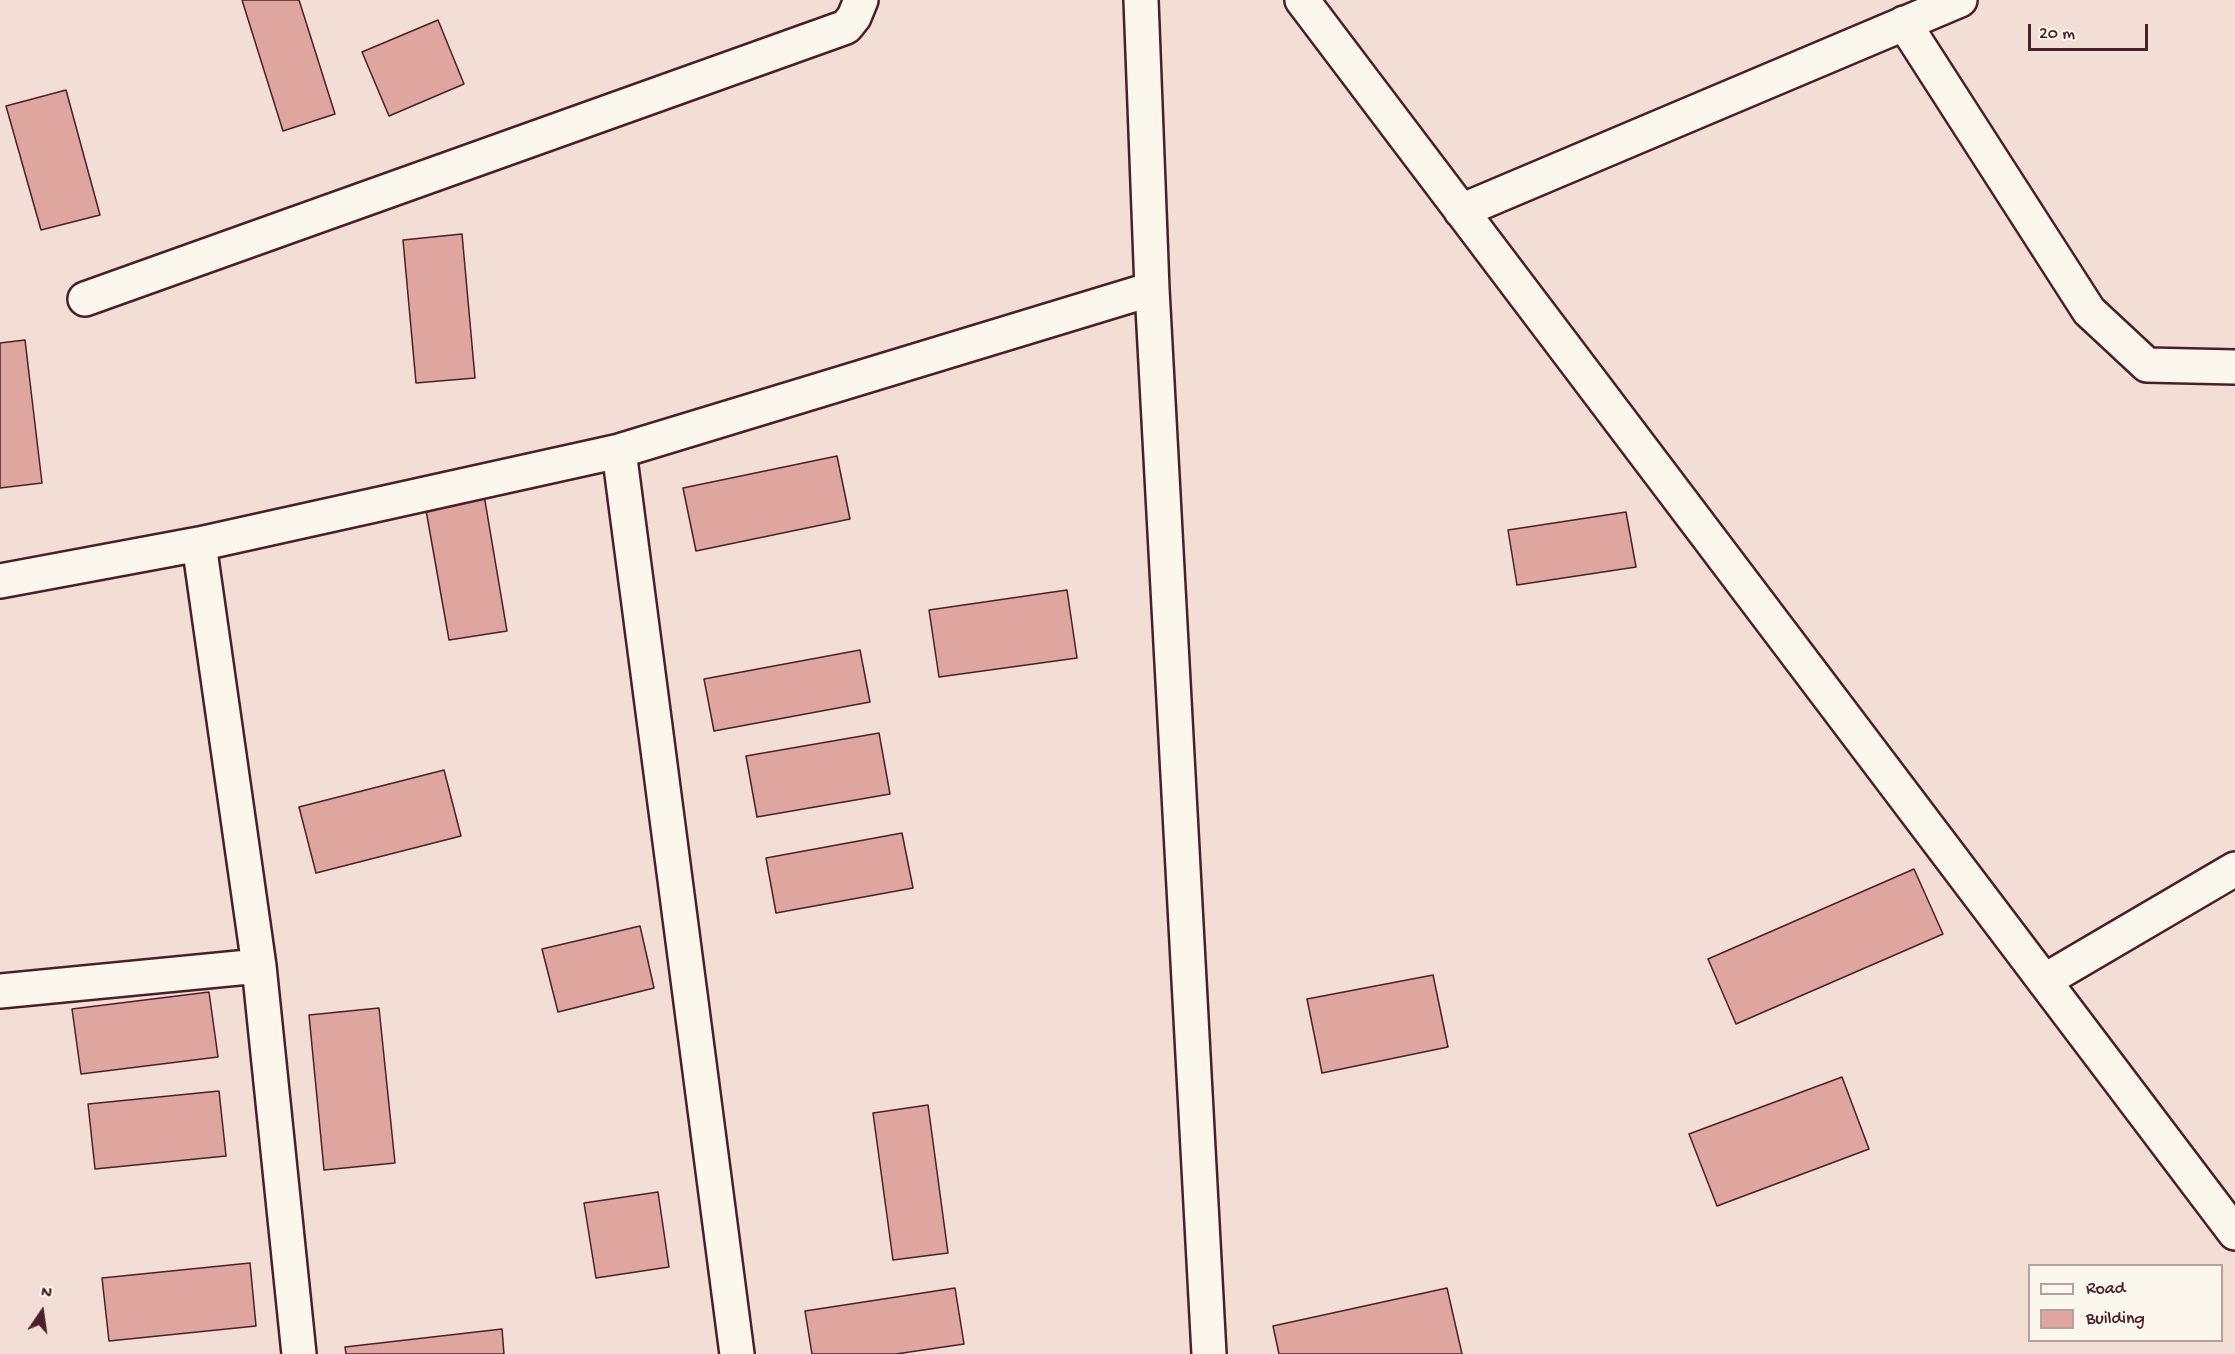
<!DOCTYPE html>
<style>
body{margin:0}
#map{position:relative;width:2235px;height:1354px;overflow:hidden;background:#f3ded5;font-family:"Gochi Hand",sans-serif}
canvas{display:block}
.legend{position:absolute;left:2028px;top:1264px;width:195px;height:78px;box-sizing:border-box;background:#fbf7ec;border:2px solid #b4a19f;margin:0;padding:8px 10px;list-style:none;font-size:18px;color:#4a1f2b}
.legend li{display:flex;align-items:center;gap:12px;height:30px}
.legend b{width:30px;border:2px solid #b4a19f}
.north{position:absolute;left:12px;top:1282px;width:60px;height:60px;-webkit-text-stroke:4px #fbf7ec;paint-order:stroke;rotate:13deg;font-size:16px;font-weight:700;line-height:24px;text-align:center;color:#4a1f2b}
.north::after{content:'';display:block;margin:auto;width:21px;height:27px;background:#4a1f2b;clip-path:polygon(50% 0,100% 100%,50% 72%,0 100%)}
.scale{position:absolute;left:2028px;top:24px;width:120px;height:27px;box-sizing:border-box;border:3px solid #4a1f2b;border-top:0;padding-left:8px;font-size:18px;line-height:21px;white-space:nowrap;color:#4a1f2b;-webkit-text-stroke:4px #fbf7ec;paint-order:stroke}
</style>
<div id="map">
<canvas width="2235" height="1354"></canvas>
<ul class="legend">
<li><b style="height:8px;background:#fbf7ec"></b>Road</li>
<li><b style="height:16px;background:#dfa59f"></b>Building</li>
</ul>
<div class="north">N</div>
<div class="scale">20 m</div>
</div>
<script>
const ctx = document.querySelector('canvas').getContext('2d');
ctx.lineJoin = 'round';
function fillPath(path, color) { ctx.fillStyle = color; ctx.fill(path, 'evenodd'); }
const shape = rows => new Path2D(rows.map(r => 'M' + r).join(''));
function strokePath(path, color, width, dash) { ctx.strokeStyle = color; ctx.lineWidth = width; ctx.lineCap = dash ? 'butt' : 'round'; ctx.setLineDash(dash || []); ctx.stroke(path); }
const building = shape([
 [242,0,299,0,335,114,283,131,242,0],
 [438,20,464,84,389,116,362,52,438,20],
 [66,90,100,215,41,230,6,106,66,90],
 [462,234,475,378,416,383,403,240,462,234],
 [25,340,42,483,0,488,0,343,25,340],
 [837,456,850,519,696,551,683,488,837,456],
 [483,489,507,631,449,640,424,499,483,489],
 [1626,512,1636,567,1517,585,1508,530,1626,512],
 [1067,590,1077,658,939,677,929,610,1067,590],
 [860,650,870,702,714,731,704,679,860,650],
 [879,733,890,794,757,817,746,756,879,733],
 [444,770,461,836,316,873,299,807,444,770],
 [902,833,913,888,776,913,766,858,902,833],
 [1914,869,1943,934,1736,1024,1708,959,1914,869],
 [640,926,654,988,558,1012,542,949,640,926],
 [1433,975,1448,1047,1322,1073,1307,999,1433,975],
 [209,992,218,1057,81,1074,72,1009,209,992],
 [379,1008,395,1163,324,1170,309,1015,379,1008],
 [1842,1077,1869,1149,1717,1206,1689,1134,1842,1077],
 [219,1091,226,1156,95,1169,88,1104,219,1091],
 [928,1105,948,1253,893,1260,873,1113,928,1105],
 [658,1192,669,1267,596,1278,584,1203,658,1192],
 [250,1263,256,1326,109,1341,102,1278,250,1263],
 [955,1288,964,1344,896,1354,812,1354,805,1311,955,1288],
 [1447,1288,1462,1354,1279,1354,1273,1326,1447,1288],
 [502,1329,504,1354,346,1354,345,1347,502,1329]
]);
fillPath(building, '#dfa59f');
strokePath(building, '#4a1f2b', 1.5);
const minor = shape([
 [1141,0,1152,289,1209,1354],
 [1302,0,2235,1233],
 [1904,23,2089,311,2147,365,2235,367],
 [1461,211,1960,0],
 [85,299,846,27,854,17,861,0],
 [619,451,737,1354],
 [199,544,259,966,299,1354],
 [0,581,199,544,619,451,1152,289],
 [2044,981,2235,869],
 [0,991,259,966]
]);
strokePath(minor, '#4a1f2b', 38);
strokePath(minor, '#fbf7ec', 33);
</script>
